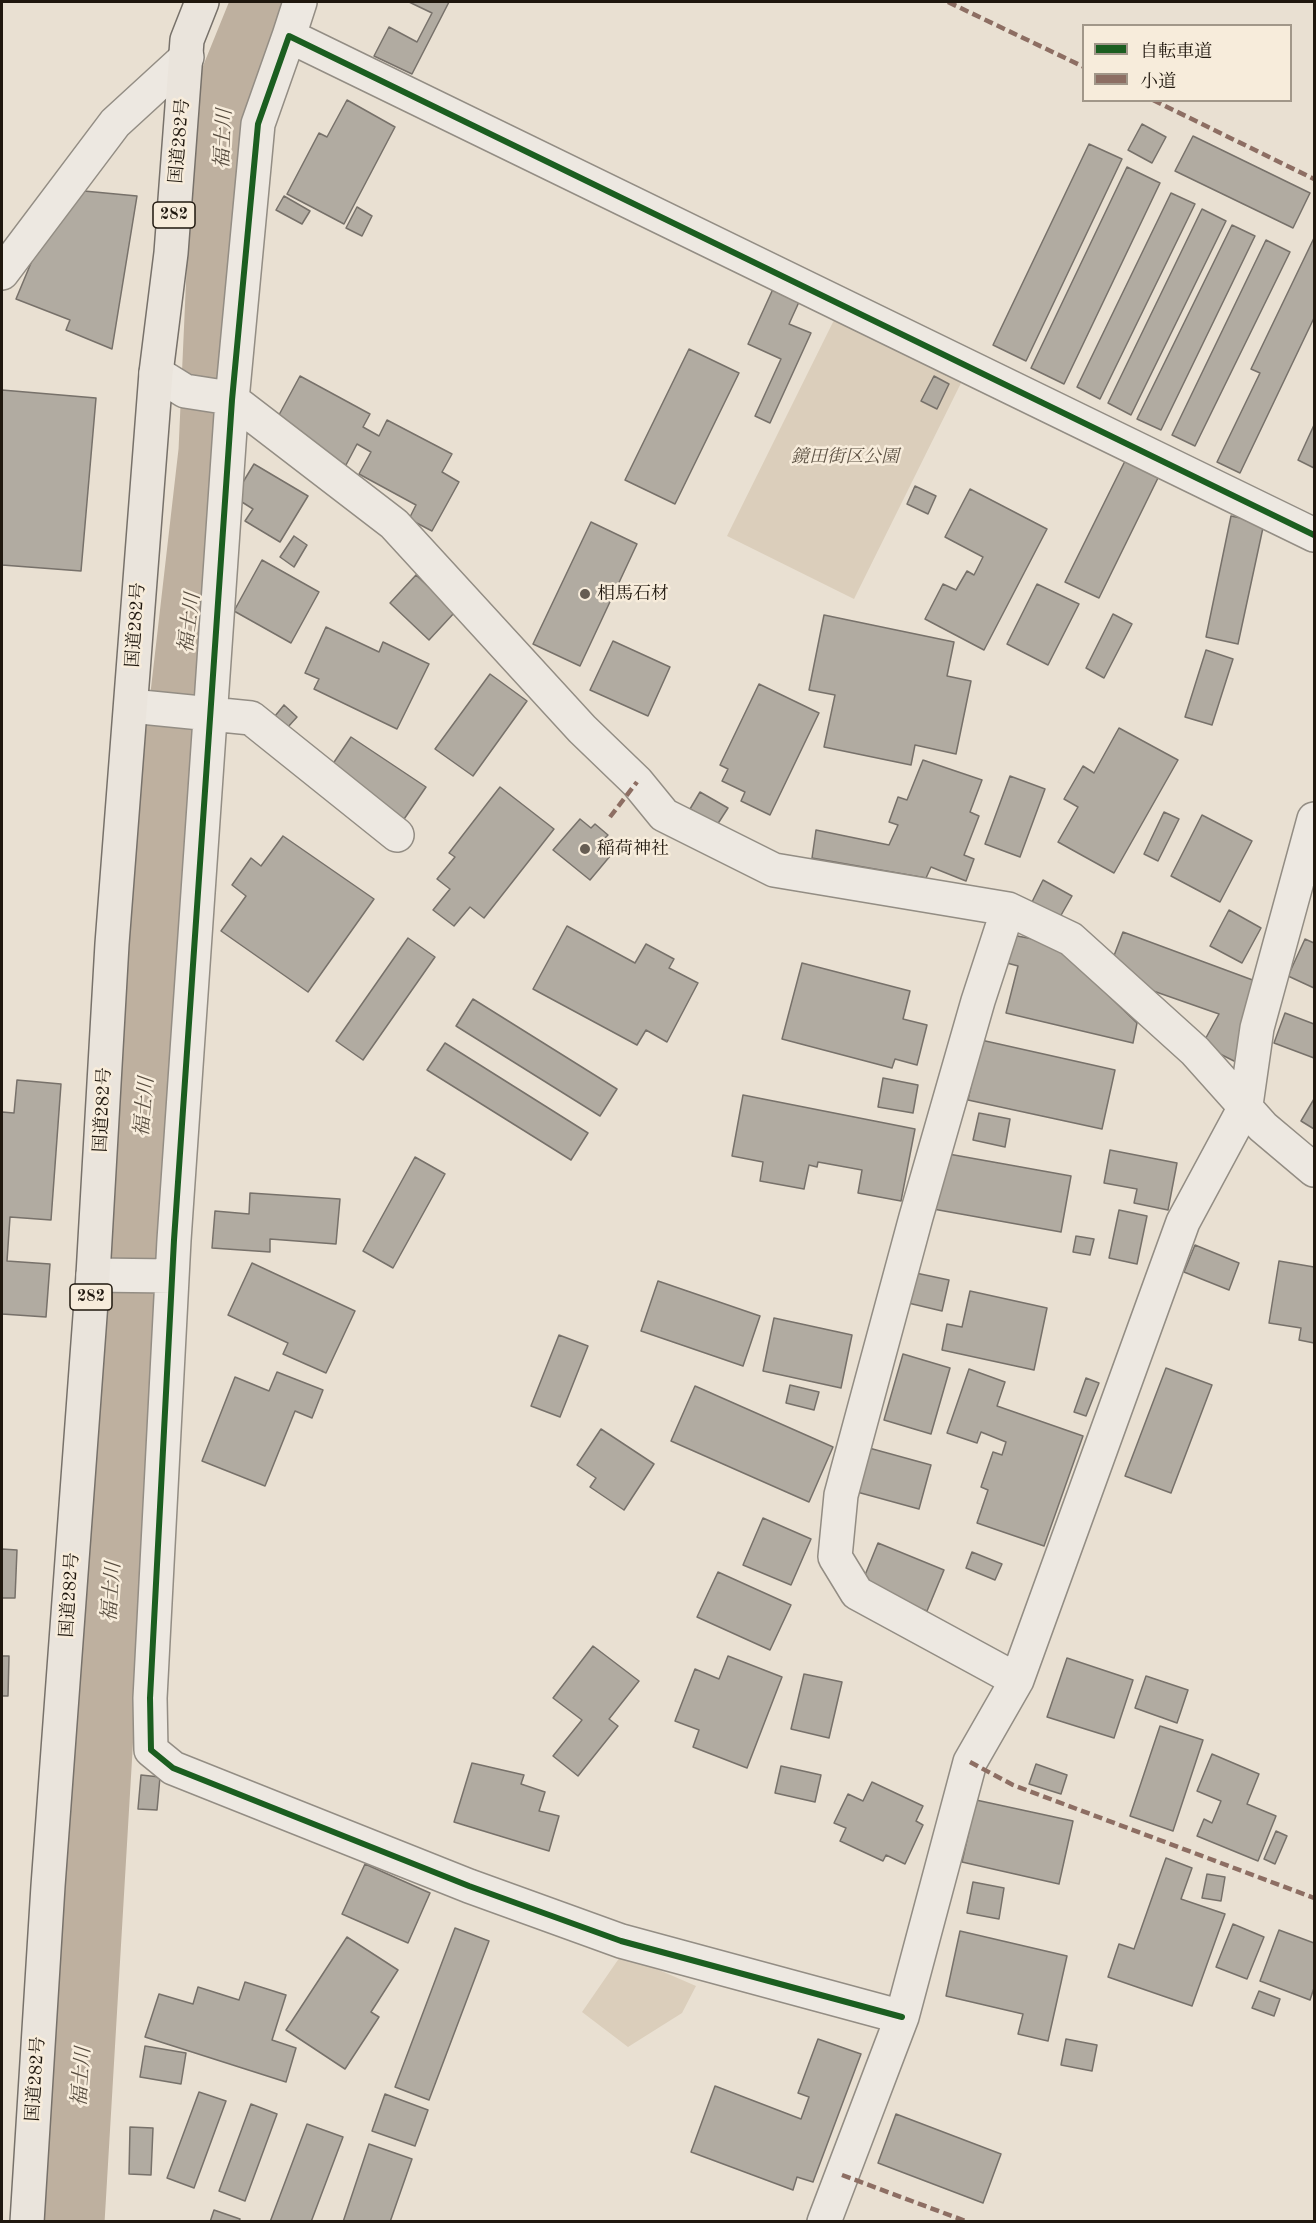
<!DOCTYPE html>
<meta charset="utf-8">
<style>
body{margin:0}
#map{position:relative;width:1316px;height:2223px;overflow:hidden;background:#e9e0d2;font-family:"Old Standard TT","Noto Serif JP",serif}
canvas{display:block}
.frame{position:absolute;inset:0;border:3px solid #1f170e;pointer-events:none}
.legend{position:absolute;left:1082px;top:24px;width:210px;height:78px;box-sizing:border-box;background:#f7ecdb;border:2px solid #a19789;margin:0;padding:8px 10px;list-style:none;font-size:18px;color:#1f170e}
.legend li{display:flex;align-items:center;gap:12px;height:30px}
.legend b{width:30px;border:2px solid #a19789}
</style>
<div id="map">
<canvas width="1316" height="2223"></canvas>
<div class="frame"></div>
<ul class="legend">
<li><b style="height:8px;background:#1b5e20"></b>自転車道</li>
<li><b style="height:8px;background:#8d6e63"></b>小道</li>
</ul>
</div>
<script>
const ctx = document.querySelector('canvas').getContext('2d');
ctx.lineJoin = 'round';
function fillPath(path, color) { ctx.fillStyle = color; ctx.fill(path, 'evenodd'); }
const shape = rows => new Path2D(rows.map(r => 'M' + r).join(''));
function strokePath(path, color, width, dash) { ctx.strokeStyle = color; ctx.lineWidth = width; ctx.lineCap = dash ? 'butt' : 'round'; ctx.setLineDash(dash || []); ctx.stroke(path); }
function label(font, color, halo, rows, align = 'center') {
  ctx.font = font + ' "Old Standard TT","Noto Serif JP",serif'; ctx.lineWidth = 5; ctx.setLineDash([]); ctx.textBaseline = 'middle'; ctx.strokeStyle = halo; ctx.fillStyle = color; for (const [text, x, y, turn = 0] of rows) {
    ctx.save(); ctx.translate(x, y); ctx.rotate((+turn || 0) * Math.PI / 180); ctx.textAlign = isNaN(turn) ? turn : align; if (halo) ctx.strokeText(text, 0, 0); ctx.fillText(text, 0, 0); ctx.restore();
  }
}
fillPath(shape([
 [836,316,963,379,854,599,727,536],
 [622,1954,696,1986,682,2013,628,2047,582,2012]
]), '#dbcebb');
strokePath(shape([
 [73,2222,118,1464,133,1263,172,781,210,451,226,93,263,2]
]), '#beb09f', 63);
const building = shape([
 [409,2,449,2,412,74,374,56,389,27,417,42,432,13,409,2],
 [347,100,395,127,344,224,287,194,319,133,327,137,347,100],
 [1142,124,1166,137,1152,163,1128,150,1142,124],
 [1193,136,1310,193,1293,228,1175,171,1193,136],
 [1089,144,1122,159,1026,361,993,345,1089,144],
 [1127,167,1160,183,1064,384,1031,368,1127,167],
 [84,191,137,196,112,349,66,330,70,320,16,299,36,251,84,191],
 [1171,193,1195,204,1100,399,1077,387,1171,193],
 [284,196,310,211,302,224,276,210,284,196],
 [357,207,372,216,362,236,346,228,357,207],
 [1202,209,1226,221,1131,415,1108,403,1202,209],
 [1232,225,1255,236,1161,430,1137,419,1232,225],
 [1314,238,1314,318,1240,473,1217,462,1260,373,1251,369,1314,238],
 [1266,240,1290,252,1195,446,1172,435,1266,240],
 [773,289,799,302,789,324,811,333,770,423,755,416,781,359,748,344,773,289],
 [689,349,739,373,675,504,625,480,689,349],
 [300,376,370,414,363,427,379,436,387,420,452,454,442,472,459,482,432,531,409,519,416,505,359,474,371,452,357,444,346,465,273,426,300,376],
 [934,376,949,384,937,409,921,401,934,376],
 [2,390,96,398,81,571,2,565,2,390],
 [1314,425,1314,468,1298,460,1314,425],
 [1125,461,1158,478,1099,598,1065,582,1125,461],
 [254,464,308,496,280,542,245,521,253,509,234,497,254,464],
 [915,486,936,496,928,514,907,504,915,486],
 [970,489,1047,529,984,650,925,619,943,584,956,590,967,571,974,575,983,557,945,537,970,489],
 [1231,516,1264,523,1238,644,1206,637,1231,516],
 [591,522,637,544,580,666,533,644,591,522],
 [294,536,307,545,294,567,280,557,294,536],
 [262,560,319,592,291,643,234,611,262,560],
 [416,575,455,612,429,640,390,603,416,575],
 [1037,584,1079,604,1048,665,1007,644,1037,584],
 [1113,614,1132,624,1104,678,1086,668,1113,614],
 [824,615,954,642,947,676,971,681,956,754,915,745,911,765,824,747,835,695,809,690,824,615],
 [326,627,379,652,383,642,429,664,397,729,314,689,319,679,305,673,326,627],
 [613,641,670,667,648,716,590,690,613,641],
 [1206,650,1233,659,1212,725,1185,717,1206,650],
 [490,674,527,701,473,776,435,749,490,674],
 [759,684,819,713,770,815,741,801,745,792,722,781,728,769,720,765,759,684],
 [284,705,297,717,287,728,275,716,284,705],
 [1119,728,1178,760,1114,873,1058,842,1078,807,1064,799,1083,766,1094,773,1119,728],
 [351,737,426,787,400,825,326,774,351,737],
 [923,760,982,780,970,812,979,816,964,855,974,859,966,881,931,867,926,878,812,858,816,830,889,845,898,825,889,822,898,797,907,800,923,760],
 [1010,776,1045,789,1020,857,985,844,1010,776],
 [500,787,554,829,484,918,470,907,454,926,433,910,450,889,437,879,455,857,449,853,500,787],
 [700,792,728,808,717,825,690,809,700,792],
 [1164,812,1179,819,1158,861,1144,854,1164,812],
 [1202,815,1252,841,1220,902,1171,876,1202,815],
 [580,819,591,828,595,824,608,835,604,839,616,849,590,880,553,850,580,819],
 [283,836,374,899,308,992,221,931,246,896,232,885,251,858,261,866,283,836],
 [1043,880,1072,896,1060,917,1032,902,1043,880],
 [1229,910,1261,928,1242,963,1210,946,1229,910],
 [567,926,635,963,646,944,674,959,669,968,698,983,667,1042,646,1030,637,1045,533,989,567,926],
 [1123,932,1258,982,1240,1064,1202,1045,1219,1014,1139,986,1112,961,1123,932],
 [1012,935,1054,943,1137,1023,1133,1043,1006,1013,1018,966,1007,963,1012,935],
 [408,938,435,957,363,1060,336,1041,408,938],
 [1305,939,1314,943,1314,988,1288,976,1305,939],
 [802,963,910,991,903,1019,927,1025,917,1065,895,1059,892,1068,782,1039,802,963],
 [473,999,617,1089,600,1116,456,1026,473,999],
 [1285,1013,1314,1024,1314,1058,1274,1043,1285,1013],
 [981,1040,1115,1070,1102,1129,968,1100,981,1040],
 [445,1043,588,1133,571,1160,427,1070,445,1043],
 [883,1078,918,1085,913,1113,878,1107,883,1078],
 [17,1080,61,1084,51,1220,10,1217,7,1261,50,1264,46,1317,2,1314,2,1112,14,1113,17,1080],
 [743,1095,915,1129,901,1201,858,1193,862,1170,818,1162,817,1167,809,1165,804,1189,760,1181,763,1162,732,1156,743,1095],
 [1314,1099,1314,1129,1301,1121,1314,1099],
 [979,1113,1010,1119,1005,1147,973,1140,979,1113],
 [1110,1150,1177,1163,1168,1210,1134,1203,1137,1189,1104,1183,1110,1150],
 [943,1153,1071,1176,1061,1232,933,1209,943,1153],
 [415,1157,445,1174,393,1268,363,1251,415,1157],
 [250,1193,340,1199,336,1244,270,1239,270,1252,212,1248,215,1211,249,1214,250,1193],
 [1119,1210,1147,1216,1137,1264,1109,1258,1119,1210],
 [1076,1236,1094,1239,1090,1255,1073,1252,1076,1236],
 [1195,1245,1239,1263,1229,1290,1184,1272,1195,1245],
 [1279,1261,1314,1267,1314,1343,1299,1340,1301,1328,1269,1323,1279,1261],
 [252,1263,355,1311,326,1373,283,1354,288,1343,228,1315,252,1263],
 [911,1272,949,1280,942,1311,904,1302,911,1272],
 [658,1281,760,1316,743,1366,641,1331,658,1281],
 [970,1291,1047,1308,1034,1370,942,1350,947,1324,962,1327,970,1291],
 [774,1318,852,1335,841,1388,763,1371,774,1318],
 [559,1335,588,1346,560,1417,531,1406,559,1335],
 [903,1354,950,1368,931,1434,884,1420,903,1354],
 [1166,1368,1212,1385,1171,1493,1125,1476,1166,1368],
 [969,1369,1005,1382,997,1406,1083,1436,1044,1546,977,1523,988,1490,981,1487,993,1452,1002,1455,1006,1442,981,1432,977,1443,947,1433,969,1369],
 [277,1372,323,1390,312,1418,295,1411,265,1486,202,1461,235,1377,269,1391,277,1372],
 [1086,1378,1099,1383,1086,1416,1074,1412,1086,1378],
 [790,1385,819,1392,814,1410,786,1403,790,1385],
 [695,1386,833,1447,809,1502,671,1441,695,1386],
 [601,1429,654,1464,624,1510,590,1487,596,1478,577,1465,601,1429],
 [869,1448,931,1465,919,1509,857,1492,869,1448],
 [763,1518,811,1539,791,1585,743,1565,763,1518],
 [878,1543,944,1570,927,1611,861,1585,878,1543],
 [2,1549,17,1550,15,1598,2,1598,2,1549],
 [972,1552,1002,1564,995,1580,966,1568,972,1552],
 [718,1572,791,1605,770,1650,697,1617,718,1572],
 [593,1646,639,1681,609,1719,618,1726,578,1776,553,1756,582,1720,553,1698,593,1646],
 [2,1656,9,1656,8,1696,2,1696,2,1656],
 [728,1656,782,1677,747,1768,693,1747,699,1730,675,1721,695,1669,719,1679,728,1656],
 [1067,1658,1133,1680,1114,1738,1047,1717,1067,1658],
 [804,1674,842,1682,829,1738,791,1729,804,1674],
 [1146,1676,1188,1690,1177,1723,1135,1708,1146,1676],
 [1160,1726,1203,1740,1173,1831,1130,1816,1160,1726],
 [1212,1754,1259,1774,1247,1804,1276,1816,1258,1861,1197,1836,1204,1819,1212,1823,1221,1801,1197,1791,1212,1754],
 [472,1763,524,1775,521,1784,545,1792,539,1811,559,1816,549,1851,454,1822,472,1763],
 [1036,1764,1067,1775,1061,1794,1029,1784,1036,1764],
 [781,1766,821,1775,815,1802,775,1793,781,1766],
 [141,1775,160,1777,157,1810,138,1809,141,1775],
 [872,1782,923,1806,916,1821,923,1825,905,1864,886,1855,883,1861,840,1841,846,1828,834,1823,848,1794,863,1801,872,1782],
 [976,1800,1073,1821,1059,1884,962,1862,976,1800],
 [1276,1831,1287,1836,1275,1864,1264,1859,1276,1831],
 [1166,1858,1192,1868,1181,1899,1225,1914,1192,2006,1108,1977,1119,1944,1134,1949,1166,1858],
 [365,1864,430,1893,408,1943,342,1914,365,1864],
 [1207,1874,1225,1877,1221,1901,1202,1898,1207,1874],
 [973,1882,1004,1888,999,1919,967,1913,973,1882],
 [1233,1924,1264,1937,1247,1979,1216,1967,1233,1924],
 [455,1928,489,1941,429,2100,395,2087,455,1928],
 [1279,1930,1314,1943,1314,1988,1310,2000,1260,1981,1279,1930],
 [960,1931,1067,1956,1048,2041,1018,2034,1023,2014,946,1996,960,1931],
 [347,1937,398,1970,371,2012,379,2017,345,2069,286,2030,347,1937],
 [245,1982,286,1995,272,2040,296,2048,286,2082,145,2037,159,1994,193,2004,198,1987,239,2000,245,1982],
 [1259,1991,1280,1999,1274,2016,1252,2008,1259,1991],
 [818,2039,861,2054,813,2182,797,2177,793,2190,691,2152,715,2086,801,2119,809,2097,798,2093,818,2039],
 [1066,2039,1097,2045,1092,2071,1061,2065,1066,2039],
 [145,2046,186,2053,181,2084,140,2077,145,2046],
 [199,2092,226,2101,194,2188,167,2178,199,2092],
 [385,2094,428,2110,415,2146,372,2131,385,2094],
 [251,2104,277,2114,245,2201,219,2191,251,2104],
 [896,2114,1001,2154,983,2203,878,2163,896,2114],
 [307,2124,343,2137,311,2222,270,2222,307,2124],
 [130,2127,153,2128,151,2175,129,2174,130,2127],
 [369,2144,412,2159,390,2222,343,2222,369,2144],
 [214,2210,240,2219,239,2222,210,2222,214,2210]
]);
fillPath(building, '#b1aba1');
strokePath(building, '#77716a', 1.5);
const minor = shape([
 [289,36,300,2],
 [2,273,115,123,187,57],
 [156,373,185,391,230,398,394,524,582,729,637,782,664,815,774,870,1008,909,1071,939,1195,1051,1263,1127,1314,1170],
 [131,706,251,718,397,835],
 [1008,909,978,1001,916,1217,841,1495,835,1557,857,1593,1017,1680],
 [93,1275,172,1276],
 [902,2017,621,1941,469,1886,173,1768,151,1750,150,1698,174,1240,232,400,258,124,289,36,1314,535],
 [824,2222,902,2017,970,1762,1017,1680,1183,1222,1246,1105,1257,1028,1314,819]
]);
const highway = shape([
 [27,2222,48,1886,93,1275,112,944,156,373,171,253,187,40,202,2]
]);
strokePath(minor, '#938d84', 36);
strokePath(highway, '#77716a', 36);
strokePath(minor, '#ede8e1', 33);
strokePath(highway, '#eae4dc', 33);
strokePath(shape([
 [948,2,1084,67],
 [1153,100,1314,179],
 [610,817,637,782],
 [970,1762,1013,1785,1314,1898],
 [842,2175,968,2222]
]), '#8d6e63', 4.5, [9, 4.5]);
strokePath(shape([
 [902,2017,621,1941,469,1886,173,1768,151,1750,150,1698,174,1240,232,400,258,124,289,36,1314,535]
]), '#1b5e20', 6);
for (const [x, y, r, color] of [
 [585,594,6,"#665d53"],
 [585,849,6,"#665d53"]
]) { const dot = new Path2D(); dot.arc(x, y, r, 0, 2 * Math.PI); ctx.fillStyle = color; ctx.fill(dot); strokePath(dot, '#f7ecdb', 2); }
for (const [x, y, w] of [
 [174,215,42],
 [91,1297,42]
]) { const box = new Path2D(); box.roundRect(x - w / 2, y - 13, w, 26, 4.5); ctx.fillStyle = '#f7ecdb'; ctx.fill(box); strokePath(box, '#1f170e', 1.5); }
label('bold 16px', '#1f170e', null, [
 ["282",174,215],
 ["282",91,1297]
]);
label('18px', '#1f170e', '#f7ecdb', [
 ["国道282号",180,141,-85],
 ["国道282号",136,625,-86],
 ["国道282号",103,1110,-87],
 ["国道282号",70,1595,-86],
 ["国道282号",36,2079,-86]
]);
label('italic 18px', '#5d5244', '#f7ecdb', [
 ["鏡田街区公園",845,457]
]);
label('18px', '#1f170e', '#f7ecdb', [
 ["相馬石材",597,594],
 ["稲荷神社",597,849]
], 'left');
label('italic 20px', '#574c3f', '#f7ecdb', [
 ["福士川",224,139,-87],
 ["福士川",190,623,-83],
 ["福士川",145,1107,-85],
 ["福士川",112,1592,-86],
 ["福士川",82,2077,-86]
]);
</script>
